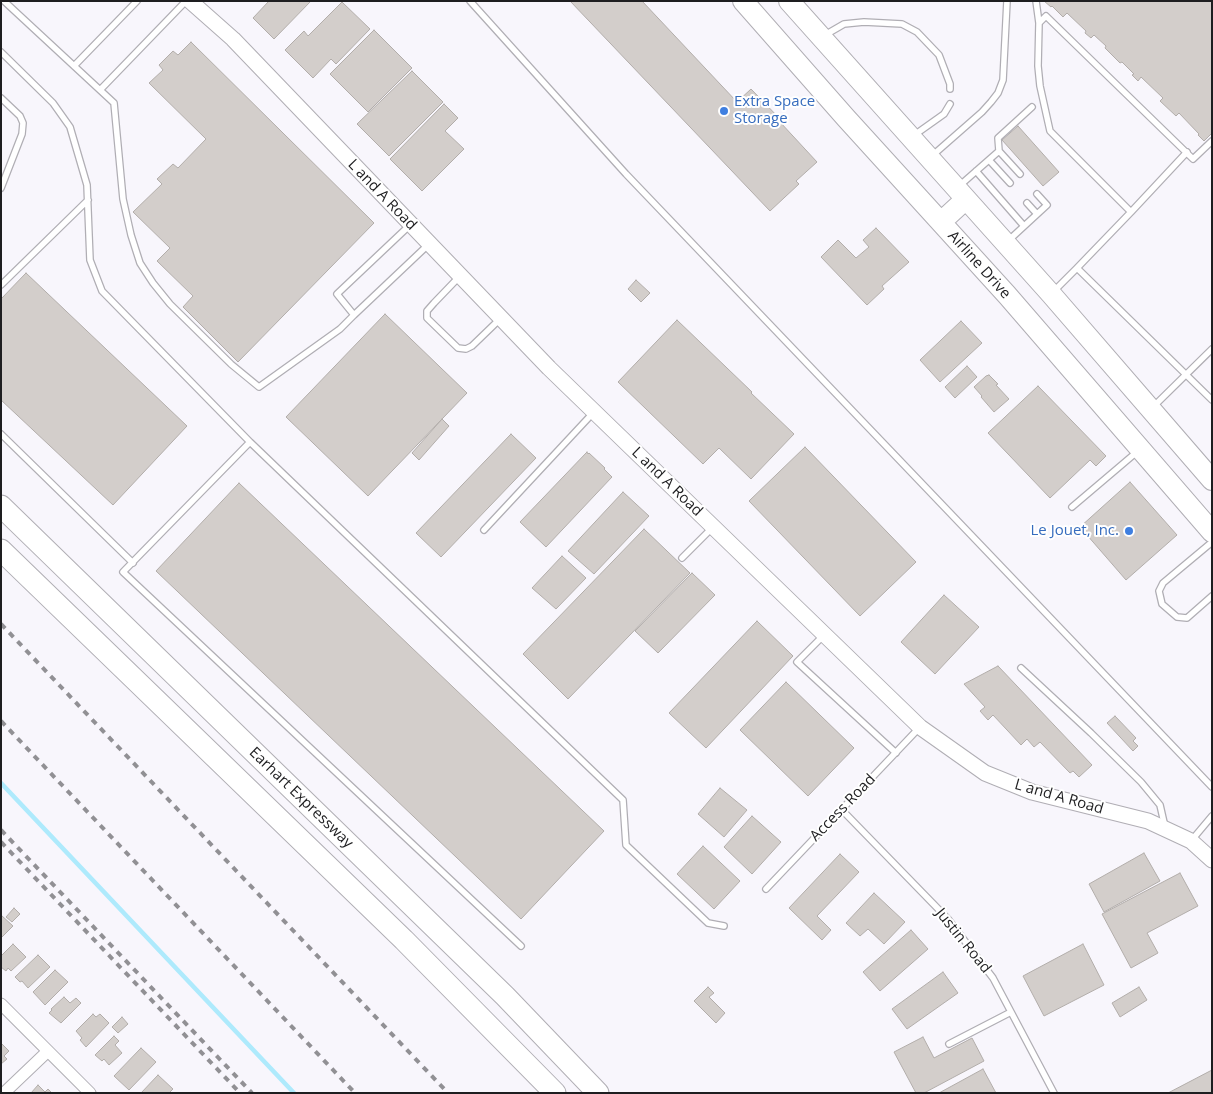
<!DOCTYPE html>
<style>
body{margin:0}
#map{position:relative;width:1213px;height:1094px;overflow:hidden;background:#f8f6fc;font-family:"Open Sans",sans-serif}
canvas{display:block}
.frame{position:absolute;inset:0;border:2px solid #1e1e20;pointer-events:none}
</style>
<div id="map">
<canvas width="1213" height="1094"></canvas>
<div class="frame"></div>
</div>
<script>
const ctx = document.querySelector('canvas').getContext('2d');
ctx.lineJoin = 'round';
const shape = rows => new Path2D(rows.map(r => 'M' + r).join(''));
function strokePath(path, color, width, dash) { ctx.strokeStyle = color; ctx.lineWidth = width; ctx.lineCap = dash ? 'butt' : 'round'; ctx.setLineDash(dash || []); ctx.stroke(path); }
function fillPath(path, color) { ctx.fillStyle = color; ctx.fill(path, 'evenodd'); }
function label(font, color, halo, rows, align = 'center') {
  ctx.font = font + ' "Open Sans",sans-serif'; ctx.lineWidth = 4; ctx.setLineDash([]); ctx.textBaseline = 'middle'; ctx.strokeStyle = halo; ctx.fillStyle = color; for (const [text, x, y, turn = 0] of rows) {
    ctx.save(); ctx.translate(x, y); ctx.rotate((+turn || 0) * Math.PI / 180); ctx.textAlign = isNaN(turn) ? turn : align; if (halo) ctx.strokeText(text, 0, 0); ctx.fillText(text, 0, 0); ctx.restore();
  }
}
strokePath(shape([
 [1,783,294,1093]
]), '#aeeafc', 4.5);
const building = shape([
 [269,1,311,1,274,39,253,18,269,1],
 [570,1,642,1,737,102,751,89,782,121,780,122,817,162,796,181,799,184,770,211,570,1],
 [1044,1,1212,1,1212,133,1204,141,1198,135,1199,134,1179,113,1176,116,1160,101,1163,98,1141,77,1138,81,1132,75,1134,74,1122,62,1120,63,1105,48,1106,46,1094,35,1091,38,1085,33,1086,31,1067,13,1063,17,1052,6,1051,7,1044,1],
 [342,2,370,29,336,64,331,59,313,78,285,50,304,31,308,36,342,2],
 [374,30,412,68,368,112,330,74,374,30],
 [191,42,374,223,238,362,183,307,193,296,157,261,170,248,133,212,162,184,157,179,173,164,178,168,206,139,149,83,163,70,159,65,173,51,178,55,191,42],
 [412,71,443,102,389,156,357,124,412,71],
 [444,104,458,118,445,131,464,149,422,191,390,159,444,104],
 [1018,126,1059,172,1043,186,1002,140,1018,126],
 [876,228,909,262,882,286,884,289,867,305,821,257,838,240,856,258,869,247,863,240,876,228],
 [26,273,187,426,113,505,1,400,1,299,26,273],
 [636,280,650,293,641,302,628,289,636,280],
 [385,314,467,393,368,496,286,417,385,314],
 [677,320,752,392,751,393,794,434,751,479,719,448,703,464,618,382,677,320],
 [961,321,982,343,940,382,920,360,961,321],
 [967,366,977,377,955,398,945,387,967,366],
 [989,375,998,384,996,385,1009,399,994,412,981,397,982,396,974,387,986,376,989,375],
 [1038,386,1106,456,1096,466,1090,460,1050,498,988,433,1038,386],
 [442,419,449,426,419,460,412,453,442,419],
 [511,434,536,458,441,557,416,533,511,434],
 [805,447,916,562,860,616,749,501,805,447],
 [587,452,588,454,589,453,605,468,604,469,612,477,546,547,520,522,587,452],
 [1130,482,1177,535,1126,580,1080,527,1130,482],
 [239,483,604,831,521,919,156,571,239,483],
 [623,492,649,516,594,574,568,551,623,492],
 [644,529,690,573,568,699,523,654,644,529],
 [562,556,586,578,556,609,532,588,562,556],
 [692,573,715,595,658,653,635,631,692,573],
 [944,595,979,627,935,674,901,642,944,595],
 [757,621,793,656,706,748,669,713,757,621],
 [998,666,1092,765,1079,777,1073,771,1070,773,1040,742,1034,747,1027,739,1021,745,993,715,988,720,980,711,985,707,964,684,998,666],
 [786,682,854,748,808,796,740,730,786,682],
 [1115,716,1136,738,1133,741,1138,746,1133,751,1107,723,1115,716],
 [720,788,747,810,724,837,698,814,720,788],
 [752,816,781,842,752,874,724,847,752,816],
 [703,846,740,881,714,909,677,874,703,846],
 [1144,853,1160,881,1104,912,1089,884,1144,853],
 [840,854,859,872,817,916,831,930,822,940,789,908,840,854],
 [1180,873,1198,906,1147,933,1158,953,1131,968,1102,914,1180,873],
 [874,893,905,922,884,944,868,929,860,936,846,923,874,893],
 [14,908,20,914,12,922,6,917,14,908],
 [1,915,13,926,1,938,1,915],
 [911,930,928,949,880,991,863,972,911,930],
 [13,944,26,957,11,971,8,968,6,971,1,967,1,956,13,944],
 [1083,944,1104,985,1044,1016,1023,976,1083,944],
 [38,955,50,967,28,988,22,981,20,982,15,977,38,955],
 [55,970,68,982,45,1005,33,992,55,970],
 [943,972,958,993,907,1029,892,1009,943,972],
 [708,987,714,993,709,997,725,1013,716,1023,694,1001,708,987],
 [1139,987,1147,1000,1120,1017,1112,1003,1139,987],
 [64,997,70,1003,76,998,81,1003,61,1023,49,1013,52,1010,51,1009,64,997],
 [93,1014,96,1017,100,1014,109,1023,86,1047,80,1040,82,1038,76,1031,93,1014],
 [122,1017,128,1024,118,1033,112,1027,122,1017],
 [114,1036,119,1041,115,1045,122,1053,109,1065,104,1059,102,1061,95,1055,114,1036],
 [923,1037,934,1058,972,1038,984,1061,924,1093,916,1093,894,1052,923,1037],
 [1,1043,9,1051,4,1056,7,1059,1,1064,1,1043],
 [141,1048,156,1062,129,1090,114,1076,141,1048],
 [983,1069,996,1093,939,1093,983,1069],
 [1212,1070,1212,1093,1168,1093,1212,1070],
 [158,1075,173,1089,169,1093,141,1093,158,1075],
 [38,1085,45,1092,48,1089,52,1093,31,1093,38,1085]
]);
fillPath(building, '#d3cecb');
strokePath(building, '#b2adaa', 1);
const service = shape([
 [4,1,114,103,123,199,131,235,140,263,153,283,170,304,231,364,259,387,340,329,354,315,337,294,410,225],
 [470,1,626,174,1212,787],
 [1036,1,1039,23],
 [825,35,844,24,864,22,902,24,917,32,939,55,950,84,950,89],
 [1,52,53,103,70,127,87,185,90,260,102,291,250,442,623,800,626,845,708,923,724,926],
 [74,66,137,1],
 [100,90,186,1],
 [1,98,20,116,23,123,22,134,1,188],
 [913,136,944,114,950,104],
 [1212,141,1193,159,1046,16,1039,23,1038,66,1040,86,1050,131,1131,212,1077,268,1212,400],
 [999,151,998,138,1032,107],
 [933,155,982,112,991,102,998,93,1003,80,1007,1],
 [989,160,1010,183],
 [976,171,1024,226],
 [958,187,999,151,1020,174],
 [1027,203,1037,214],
 [1131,212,1187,152],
 [1009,240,1047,205,1037,194],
 [459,277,434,303,427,311,427,318,458,348,466,349,472,346,500,319],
 [1,285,88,200],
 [1054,291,1077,268],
 [354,315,429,244],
 [1153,407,1212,349],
 [1,434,133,563],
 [250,442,123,572,521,946],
 [1072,507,1138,451],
 [484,530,593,413],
 [1212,542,1163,583,1159,591,1162,604,1177,617,1187,618,1212,596],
 [682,558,712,528],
 [823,636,797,662,896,753],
 [1021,668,1091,733,1141,782,1160,805,1165,827],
 [842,810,948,919,993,978,1054,1093],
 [1191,841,1212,816],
 [766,889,920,727],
 [949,1044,1011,1012]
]);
const minor = shape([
 [1,1004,90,1093],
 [4,1093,48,1051]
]);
const tertiary = shape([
 [190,1,233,39,549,368,920,727,985,773,1032,792,1148,821,1191,841,1212,860]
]);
const trunk = shape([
 [743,1,846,118,1007,295,1212,532],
 [789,1,1051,294,1212,480],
 [941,222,966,199]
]);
const motorway = shape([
 [1,506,505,996,598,1093],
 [1,550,404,940,555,1093]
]);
strokePath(service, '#b0aeb4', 8);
strokePath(minor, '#b0aeb4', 13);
strokePath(tertiary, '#b0aeb4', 17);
strokePath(trunk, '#b0aeb4', 22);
strokePath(motorway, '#b0aeb4', 23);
strokePath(service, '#fff', 5.5);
strokePath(minor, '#fff', 11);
strokePath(tertiary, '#fff', 15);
strokePath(trunk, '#fff', 20);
strokePath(motorway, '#fff', 21);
strokePath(shape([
 [1,624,448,1093],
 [1,721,355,1093],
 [1,830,252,1093],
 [1,842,240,1093]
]), '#919094', 4, [6, 6]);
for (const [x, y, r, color] of [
 [724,111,5,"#3f7fe0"],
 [1129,531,5,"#3f7fe0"]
]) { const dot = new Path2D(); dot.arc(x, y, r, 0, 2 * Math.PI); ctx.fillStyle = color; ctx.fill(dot); strokePath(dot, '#fff', 2); }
label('15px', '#366cbe', '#fff', [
 ["Extra Space",734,102],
 ["Storage",734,119],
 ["Le Jouet, Inc.",1119,531,"right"]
], 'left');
label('15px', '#1e1e20', '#fff', [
 ["L and A Road",382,195,46],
 ["Airline Drive",979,265,48],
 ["L and A Road",667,482,44],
 ["L and A Road",1059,797,16],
 ["Earhart Expressway",301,798,44],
 ["Access Road",843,808,-46],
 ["Justin Road",963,941,51]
]);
</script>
